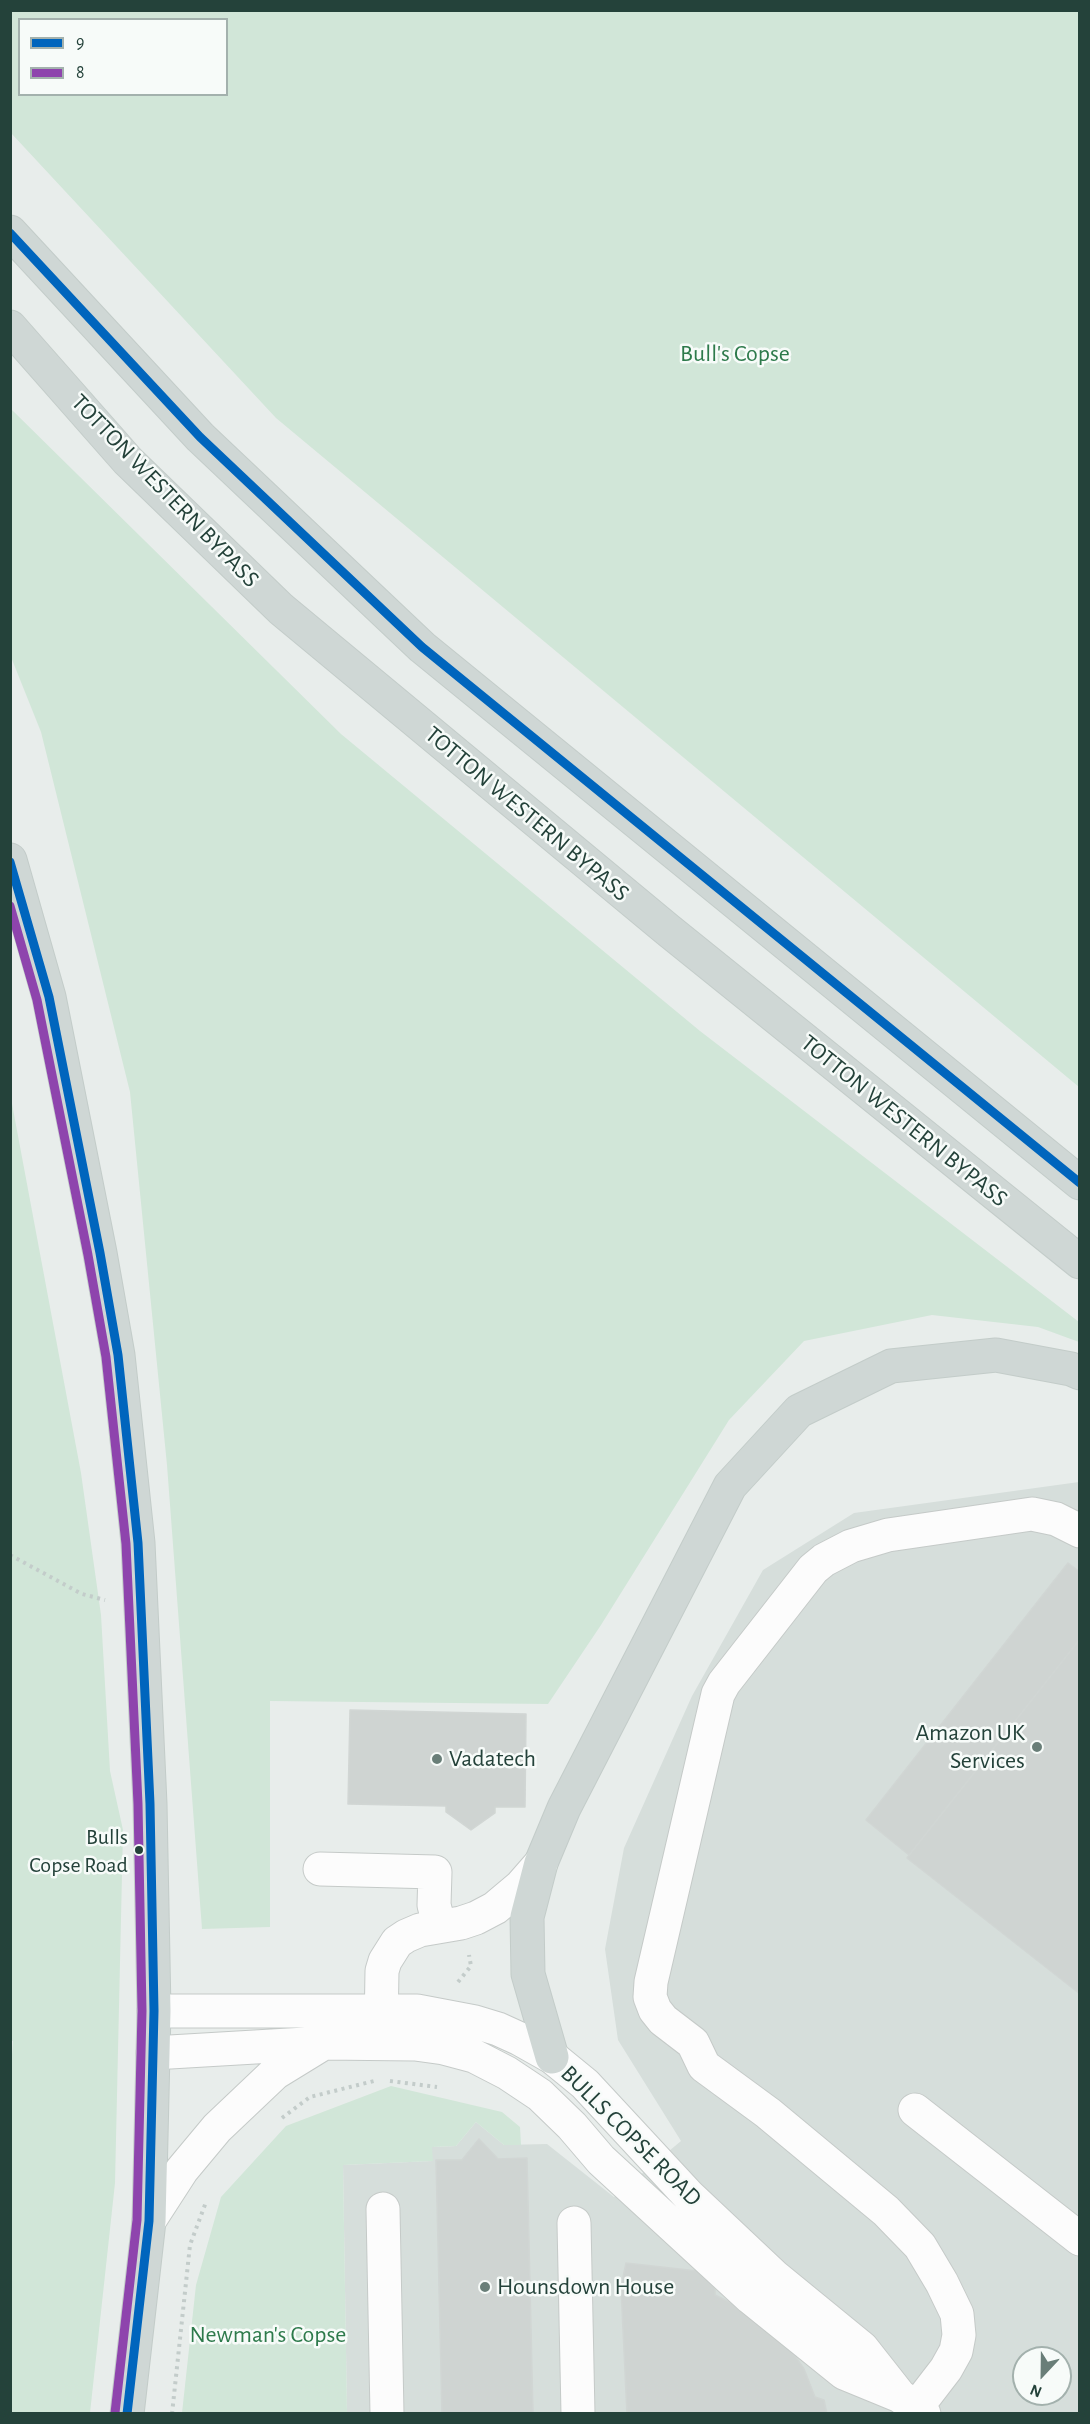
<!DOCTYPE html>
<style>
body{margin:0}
#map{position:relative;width:1090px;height:2424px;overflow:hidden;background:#e8edeb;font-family:"Alegreya Sans",sans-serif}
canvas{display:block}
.frame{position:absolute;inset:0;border:12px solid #24423a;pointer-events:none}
.legend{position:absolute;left:18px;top:18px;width:210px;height:78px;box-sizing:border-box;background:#f7fbf9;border:2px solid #a3b1ad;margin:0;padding:8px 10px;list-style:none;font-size:18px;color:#24423a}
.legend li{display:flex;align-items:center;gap:12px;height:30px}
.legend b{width:30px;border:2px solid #a3b1ad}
.north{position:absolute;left:1012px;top:2346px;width:60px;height:60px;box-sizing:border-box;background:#f7fbf9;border:2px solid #a3b1ad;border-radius:50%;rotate:202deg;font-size:16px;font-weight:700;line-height:24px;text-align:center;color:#24423a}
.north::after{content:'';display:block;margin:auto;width:21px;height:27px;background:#697e78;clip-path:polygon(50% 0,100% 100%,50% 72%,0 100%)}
</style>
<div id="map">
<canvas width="1090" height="2424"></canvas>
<div class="frame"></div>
<ul class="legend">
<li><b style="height:8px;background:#0065bd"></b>9</li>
<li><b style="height:8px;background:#8e44ad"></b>8</li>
</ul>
<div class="north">N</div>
</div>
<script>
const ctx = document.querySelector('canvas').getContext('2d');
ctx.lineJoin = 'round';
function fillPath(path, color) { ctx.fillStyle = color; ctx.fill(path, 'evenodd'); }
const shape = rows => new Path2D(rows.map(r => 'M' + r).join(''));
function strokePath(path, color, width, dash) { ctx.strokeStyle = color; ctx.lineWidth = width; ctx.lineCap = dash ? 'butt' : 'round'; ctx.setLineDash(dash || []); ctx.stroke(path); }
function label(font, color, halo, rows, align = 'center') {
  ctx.font = font + ' "Alegreya Sans",sans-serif'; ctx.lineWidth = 5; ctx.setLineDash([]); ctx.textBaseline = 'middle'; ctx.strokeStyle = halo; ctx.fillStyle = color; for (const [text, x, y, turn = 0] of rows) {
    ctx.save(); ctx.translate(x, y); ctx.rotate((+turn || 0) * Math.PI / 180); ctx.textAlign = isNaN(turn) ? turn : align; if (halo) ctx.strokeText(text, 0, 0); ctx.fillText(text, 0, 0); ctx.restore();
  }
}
fillPath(shape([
 [1079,1482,1079,2413,347,2413,343,2165,432,2161,432,2147,456,2146,476,2122,504,2145,547,2144,614,2197,681,2141,618,2040,605,1949,624,1848,692,1696,763,1570,854,1513],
 [1024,2358,1060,2358,1060,2394,1024,2394]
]), '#d6dedb');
fillPath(shape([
 [11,10,1079,11,1079,1087,276,418,11,133],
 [20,20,226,20,226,94,20,94],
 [11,409,341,734,700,1031,1079,1322,1079,1342,1038,1327,932,1315,804,1341,729,1420,601,1625,548,1704,270,1701,270,1927,202,1929,167,1465,130,1092,41,732,11,657],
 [10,1093,81,1473,101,1615,110,1771,123,1830,115,2183,90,2413,11,2413,10,2082,13,2041,10,2040],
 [391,2086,502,2112,520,2127,521,2145,504,2145,476,2122,456,2146,432,2147,433,2161,343,2165,347,2413,182,2413,196,2285,221,2197,286,2126]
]), '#d1e6d8');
const building = shape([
 [1068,1563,1080,1572,1080,1639,909,1855,866,1820,1068,1563],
 [1080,1639,1080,1994,907,1858,1080,1639],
 [350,1710,526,1714,525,1807,495,1807,495,1813,471,1830,446,1812,446,1806,348,1804,350,1710],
 [479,2139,498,2159,527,2158,533,2414,442,2414,436,2160,462,2160,479,2139],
 [626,2263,715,2273,715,2295,760,2317,783,2339,804,2369,815,2397,824,2400,827,2414,627,2414,621,2287,626,2263]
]);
fillPath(building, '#cfd4d2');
strokePath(building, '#d1d6d4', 1.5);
const minor = shape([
 [320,1869,435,1872,434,1905,439,1925],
 [154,2011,417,2011,475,2022,498,2029,520,2039,552,2057,585,2084,688,2195,774,2276,862,2348,899,2395],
 [381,2030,382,1971,385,1961,397,1942,406,1936,420,1930,461,1923,476,1918,495,1908,520,1887,541,1863],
 [153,2053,323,2043,415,2044,444,2048,474,2056,507,2073,540,2095,572,2126,601,2160,700,2251,751,2298,844,2373,900,2396,924,2414],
 [915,2110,1080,2239],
 [383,2209,387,2414],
 [149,2221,182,2170,217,2128,275,2073,319,2046],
 [574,2223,578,2414],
 [916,2408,946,2369,956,2351,959,2335,957,2314,942,2283,920,2246,886,2211,768,2113,704,2066,693,2043,663,2020,655,2010,650,1997,651,1982,718,1694,724,1683,813,1569,824,1560,851,1546,888,1535,1032,1514,1056,1519,1080,1531]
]);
const major = shape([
 [10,232,200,437,422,647,1080,1183],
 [10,327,128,461,281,609,668,930,1080,1262],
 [10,860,49,997,100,1253,118,1355,138,1543,150,1804,154,2011,149,2221,127,2414],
 [552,2057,528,1974,527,1917,541,1863,564,1808,730,1486,799,1411,891,1366,996,1355,1071,1369,1080,1373]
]);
strokePath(minor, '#c5cac8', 35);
strokePath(major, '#c3ccc9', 35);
strokePath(shape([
 [10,1555,82,1594,105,1600],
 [458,1982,471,1966,469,1955],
 [390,2081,437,2087],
 [282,2118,310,2097,374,2081],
 [172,2414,190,2245,206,2202]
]), '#c3ccca', 4, [3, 4.5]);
strokePath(minor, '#fcfcfc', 33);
strokePath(major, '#cfd7d5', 33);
strokePath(shape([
 [10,233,200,437,422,647,1080,1183],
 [10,862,49,997,100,1253,118,1355,138,1543,150,1804,154,2011,149,2221,127,2414]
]), '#0065bd', 9);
strokePath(shape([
 [10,906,37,1000,88,1255,106,1357,126,1544,138,1804,142,2011,137,2220,115,2413]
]), '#8e44ad', 9);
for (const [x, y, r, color] of [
 [1037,1747,6,"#697e78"],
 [437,1759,6,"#697e78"],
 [139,1850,5,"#24423a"],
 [485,2287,6,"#697e78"]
]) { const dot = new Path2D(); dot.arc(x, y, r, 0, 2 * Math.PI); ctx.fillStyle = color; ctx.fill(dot); strokePath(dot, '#f7fbf9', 2); }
label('22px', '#24423a', '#f7fbf9', [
 ["Bulls",128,1837],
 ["Copse Road",128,1865]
], 'right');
label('24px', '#2d7a4b', '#f7fbf9', [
 ["Bull's Copse",735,354],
 ["Newman's Copse",268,2335]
]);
label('24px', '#24423a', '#f7fbf9', [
 ["TOTTON WESTERN BYPASS",165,491,46],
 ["TOTTON WESTERN BYPASS",527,814,40],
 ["TOTTON WESTERN BYPASS",904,1121,39],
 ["BULLS COPSE ROAD",631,2136,45]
]);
label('24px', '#24423a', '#f7fbf9', [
 ["Amazon UK",1025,1733,"right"],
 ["Services",1025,1761,"right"],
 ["Vadatech",449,1759],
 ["Hounsdown House",497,2287]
], 'left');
</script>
